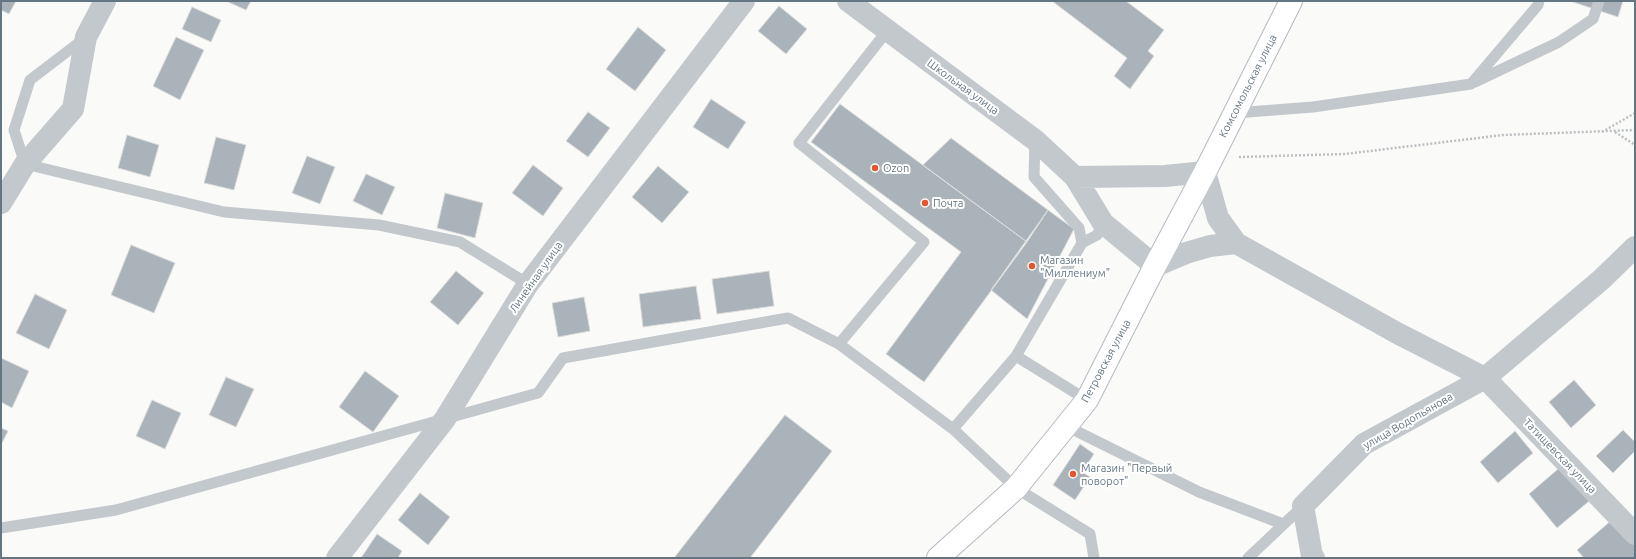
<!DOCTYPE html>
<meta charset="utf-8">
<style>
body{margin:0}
#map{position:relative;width:1636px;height:559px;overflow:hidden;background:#fafaf8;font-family:Ubuntu,sans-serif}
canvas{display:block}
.frame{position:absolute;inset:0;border:2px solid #657683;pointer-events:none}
</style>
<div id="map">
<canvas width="1636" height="559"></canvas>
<div class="frame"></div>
</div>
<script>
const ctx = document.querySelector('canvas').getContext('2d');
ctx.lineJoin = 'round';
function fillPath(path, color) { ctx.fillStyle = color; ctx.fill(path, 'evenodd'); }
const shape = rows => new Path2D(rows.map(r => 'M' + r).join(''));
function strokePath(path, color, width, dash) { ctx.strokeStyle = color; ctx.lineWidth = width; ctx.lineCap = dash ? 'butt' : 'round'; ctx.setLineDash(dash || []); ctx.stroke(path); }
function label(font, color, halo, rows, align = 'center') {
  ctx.font = font + ' Ubuntu,sans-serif'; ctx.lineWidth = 4; ctx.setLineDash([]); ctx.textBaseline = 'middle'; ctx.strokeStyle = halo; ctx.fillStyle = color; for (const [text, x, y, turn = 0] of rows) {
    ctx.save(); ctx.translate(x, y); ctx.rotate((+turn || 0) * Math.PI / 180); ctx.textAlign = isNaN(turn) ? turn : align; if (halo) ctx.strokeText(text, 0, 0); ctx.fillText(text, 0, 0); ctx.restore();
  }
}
const building = shape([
 [1,1,16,1,9,14,1,10,1,1],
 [226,1,251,1,246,10,226,1],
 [1052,1,1126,1,1164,30,1148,51,1154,56,1130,89,1114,76,1127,58,1052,1],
 [1570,1,1623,1,1618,17,1570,1],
 [779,6,807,29,786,54,758,31,779,6],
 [192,7,221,20,211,42,182,29,192,7],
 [638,27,666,50,635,91,606,69,638,27],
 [176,37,204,50,180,100,153,86,176,37],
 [711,99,746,122,728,149,693,127,711,99],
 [840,104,1027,242,924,382,886,354,961,252,811,142,840,104],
 [588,112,610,128,588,157,566,141,588,112],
 [127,135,159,145,150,177,118,168,127,135],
 [216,137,246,145,234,190,204,183,216,137],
 [951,138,1048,210,1027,242,923,165,951,138],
 [307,156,335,167,320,204,292,193,307,156],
 [533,165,563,188,543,216,512,193,533,165],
 [658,166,689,192,662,223,632,197,658,166],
 [366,174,395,187,382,215,353,201,366,174],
 [445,193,483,203,475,238,437,228,445,193],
 [1048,210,1074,229,1027,319,991,290,1048,210],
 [131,245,175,263,154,313,111,295,131,245],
 [456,271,484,293,458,325,430,302,456,271],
 [769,271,774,306,717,314,712,279,769,271],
 [696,286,701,319,643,327,639,294,696,286],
 [35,294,67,310,49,349,16,333,35,294],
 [584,297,590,331,558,337,552,303,584,297],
 [1,358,29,371,12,408,1,402,1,358],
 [365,371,399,396,373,432,339,407,365,371],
 [226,377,254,389,236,427,209,415,226,377],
 [1574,380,1596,405,1571,428,1549,402,1574,380],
 [152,400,181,413,165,449,136,436,152,400],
 [785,415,832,451,750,558,674,558,785,415],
 [1,428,8,431,1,445,1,428],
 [1623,430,1635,442,1635,451,1613,473,1596,456,1623,430],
 [1515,431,1533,453,1498,483,1480,462,1515,431],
 [1080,444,1094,454,1082,472,1090,477,1075,500,1053,485,1080,444],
 [1565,463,1594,497,1557,528,1529,494,1565,463],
 [420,493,450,517,428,545,398,520,420,493],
 [1613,519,1635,545,1635,558,1584,558,1577,550,1613,519],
 [377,534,402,551,398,558,361,558,377,534]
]);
fillPath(building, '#aab3b9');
strokePath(building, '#dcdcda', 1);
const secondary = shape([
 [938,558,1016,488,1087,400,1155,266,1205,172,1291,1]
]);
strokePath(secondary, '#b3babf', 24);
strokePath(shape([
 [1602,132,1635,113],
 [1615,132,1635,145],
 [1239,157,1345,154,1503,135,1635,130]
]), '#bbbfc2', 2.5, [2, 2]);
strokePath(shape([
 [85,38,30,80,14,130,25,164,224,212,379,225,460,242,528,284],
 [1475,82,1559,42,1593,19,1599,1],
 [1235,113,1313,107,1471,84,1538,5,1539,1],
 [1082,243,1097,235,1103,223],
 [839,344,924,242,799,143,887,31],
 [1016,356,1087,400],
 [1066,426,1199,492,1283,524],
 [953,429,1016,356,1082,243,1079,228,1034,177,1035,140],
 [1,528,116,510,538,393,563,358,788,318,839,344,953,429,1016,488,1090,534,1094,558],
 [1248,558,1303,506]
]), '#c3c8cc', 11);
strokePath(shape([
 [848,1,1035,140,1075,177,1103,223,1155,266],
 [1075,177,1165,176,1205,172],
 [1,203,25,164,73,109,86,37,105,1],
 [337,558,445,419,528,284,744,1],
 [1314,558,1312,556,1303,506,1364,444,1485,378,1635,534]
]), '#c3c8cc', 22);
strokePath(shape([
 [1205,172,1218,218,1236,243,1397,333,1485,378,1602,279,1635,247],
 [1155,266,1186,253,1210,246,1236,243]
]), '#c3c8cc', 22);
strokePath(secondary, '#fff', 22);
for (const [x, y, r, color] of [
 [875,168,4,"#e4572e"],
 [925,203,4,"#e4572e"],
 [1032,266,4,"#e4572e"],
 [1073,474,4,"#e4572e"]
]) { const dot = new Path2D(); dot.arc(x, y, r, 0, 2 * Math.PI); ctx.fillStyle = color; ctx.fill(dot); strokePath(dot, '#fff', 1.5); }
label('11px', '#657683', '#fff', [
 ["Комсомольская улица",1248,86,-63],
 ["Школьная улица",963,87,36],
 ["Линейная улица",536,277,-55],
 ["Петровская улица",1106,361,-62],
 ["улица Водопьянова",1408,421,-30],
 ["Татищевская улица",1560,456,46]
]);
label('11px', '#657683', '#fff', [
 ["Ozon",883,168],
 ["Почта",933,203],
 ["Магазин",1040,260],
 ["\"Миллениум\"",1040,273],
 ["Магазин \"Первый",1081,468],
 ["поворот\"",1081,481]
], 'left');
</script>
